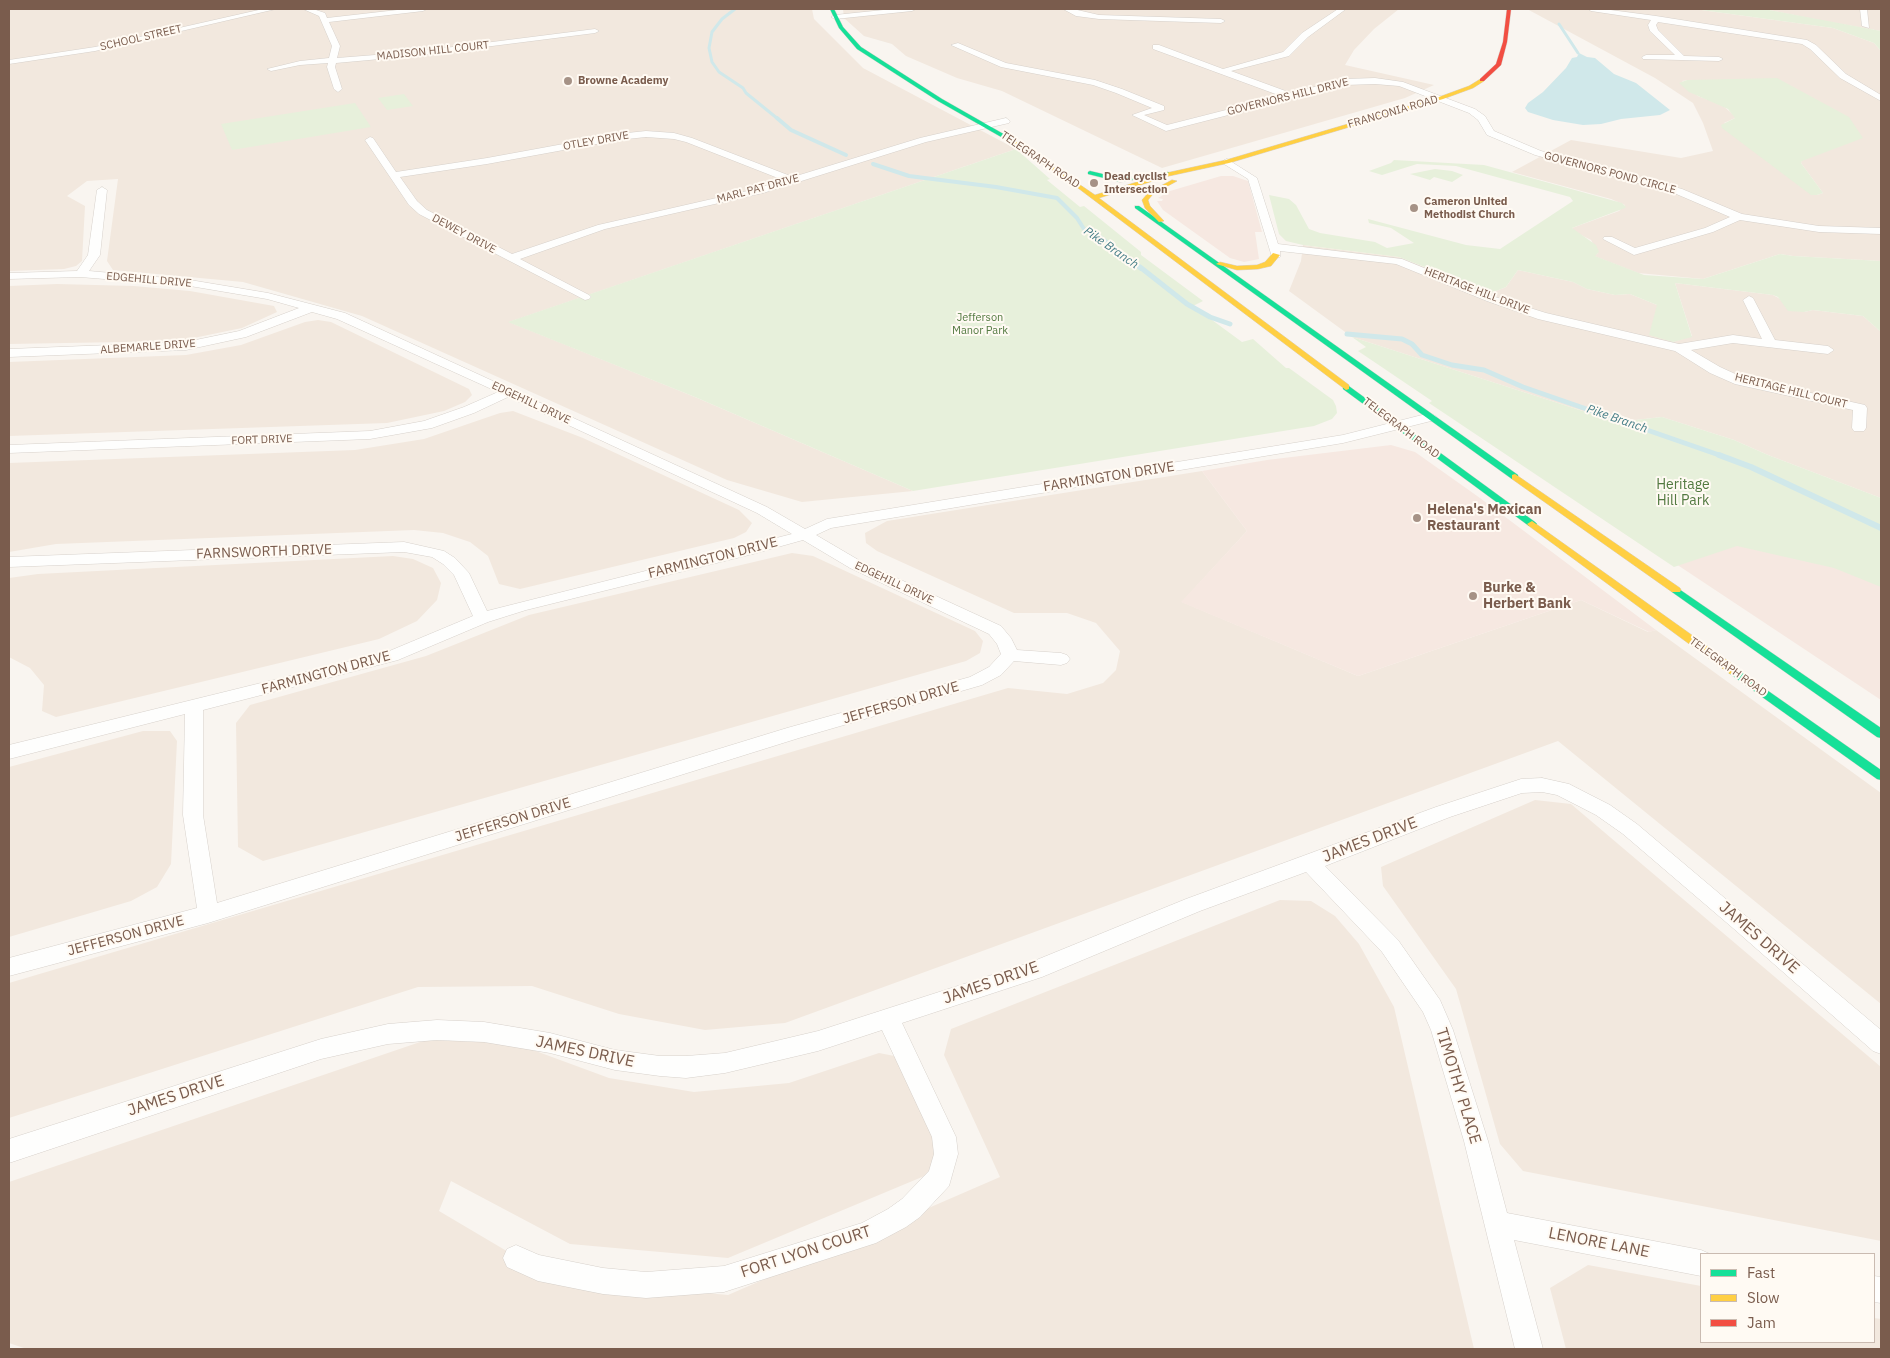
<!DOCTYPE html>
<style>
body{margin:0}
#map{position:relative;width:1890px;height:1358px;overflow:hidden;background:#f9f5f0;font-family:"IBM Plex Sans",sans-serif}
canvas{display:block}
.frame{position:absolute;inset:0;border:10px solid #7a5c4d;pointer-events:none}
.legend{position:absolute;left:1700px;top:1253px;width:175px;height:90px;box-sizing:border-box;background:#fffaf3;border:1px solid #cabbb1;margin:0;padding:6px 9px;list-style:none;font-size:15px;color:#7a5c4d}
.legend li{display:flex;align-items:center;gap:10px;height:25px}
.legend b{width:25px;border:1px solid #cabbb1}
</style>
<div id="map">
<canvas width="1890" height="1358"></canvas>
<div class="frame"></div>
<ul class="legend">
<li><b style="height:6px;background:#16e098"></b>Fast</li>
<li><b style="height:6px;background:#ffcf43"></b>Slow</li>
<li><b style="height:6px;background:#f24e42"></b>Jam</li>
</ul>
</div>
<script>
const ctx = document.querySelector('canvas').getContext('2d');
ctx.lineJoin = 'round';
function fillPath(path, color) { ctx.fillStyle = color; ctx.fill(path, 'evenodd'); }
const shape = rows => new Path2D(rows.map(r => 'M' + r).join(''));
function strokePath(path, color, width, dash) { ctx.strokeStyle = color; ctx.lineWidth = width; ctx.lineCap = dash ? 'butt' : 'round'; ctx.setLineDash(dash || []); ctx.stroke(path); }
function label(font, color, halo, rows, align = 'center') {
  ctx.font = font + ' "IBM Plex Sans",sans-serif'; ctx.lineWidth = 4; ctx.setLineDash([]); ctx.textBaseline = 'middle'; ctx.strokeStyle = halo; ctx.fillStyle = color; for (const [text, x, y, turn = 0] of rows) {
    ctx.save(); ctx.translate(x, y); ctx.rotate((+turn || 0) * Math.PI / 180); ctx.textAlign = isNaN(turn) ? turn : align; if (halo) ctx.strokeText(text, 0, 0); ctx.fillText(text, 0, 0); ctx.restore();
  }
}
fillPath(shape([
 [9,9,812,9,814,19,863,68,1016,149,509,322,695,397,913,491,802,502,727,480,362,316,243,282,113,270,107,261,118,179,87,181,67,196,85,206,82,261,76,266,64,269,9,271],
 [843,9,1399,9,1374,29,1354,50,1345,65,1434,85,1405,98,1162,168,1002,91,957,78,906,56,892,44,864,36,844,18],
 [1527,9,1694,9,1833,28,1874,43,1881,51,1881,261,1793,256,1780,254,1703,279,1638,273,1594,256,1598,253,1591,240,1573,231,1572,228,1619,211,1625,205,1611,199,1512,172,1571,140,1681,158,1713,151,1703,123,1693,103,1655,78],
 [1687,80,1729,80,1802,160,1801,163,1823,193,1817,195,1724,123,1735,118,1735,116,1722,105,1698,96,1682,81],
 [1764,9,1881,9,1881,31,1829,22],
 [1303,245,1399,257,1491,293,1506,287,1518,270,1573,282,1587,289,1615,295,1630,294,1657,305,1673,342,1692,336,1675,283,1773,295,1804,312,1813,310,1863,316,1881,332,1881,498,1768,455,1734,440,1662,417,1617,422,1352,337,1289,291,1301,261],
 [57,284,134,286,190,291,274,306,277,312,242,328,179,341,9,344,9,286],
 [318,320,331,322,469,389,472,395,465,402,444,411,387,423,9,436,9,362,186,355,241,345,305,322],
 [513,411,583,438,739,510,752,523,746,532,734,538,520,589,499,584,488,556,470,542,443,533,414,530,56,544,9,552,9,463,355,450,424,439,500,413],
 [1202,471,1247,531,1182,602,1358,676,1581,600,1648,632,1656,630,1881,793,1881,1004,1558,741,785,1023,705,1030,619,1014,532,986,418,987,9,1118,9,983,1008,688,1067,694,1103,683,1116,670,1120,651,1096,623,1067,613,1014,613,877,551,866,543,865,533,887,521],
 [792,553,813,556,975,631,983,641,980,653,966,661,263,861,238,847,236,723,250,705,426,656,529,615],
 [393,556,413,559,433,568,441,583,437,600,417,621,379,639,56,717,42,711,44,685,30,668,9,657,9,578,38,574],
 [143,731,170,731,177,741,171,864,157,887,131,901,9,937,9,767],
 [1535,800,1571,804,1881,1067,1881,1241,1523,1171,1500,1144,1456,989,1383,886,1381,867],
 [1280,900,1311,901,1335,916,1359,944,1394,1007,1474,1349,27,1349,9,1343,9,1182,426,1040,514,1043,609,1078,694,1092,789,1083,879,1053,910,1059,948,1131,934,1172,728,1258,570,1244,451,1181,439,1211,554,1279,728,1295,1000,1177,944,1055,951,1029],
 [1588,1265,1701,1286,1701,1342,1874,1342,1874,1318,1881,1319,1881,1349,1566,1349,1550,1288]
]), '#f2e8de');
fillPath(shape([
 [1221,176,1233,176,1248,181,1262,232,1255,232,1259,259,1244,262,1230,258,1163,210,1157,201,1162,201,1163,199,1158,198,1170,191],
 [1391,445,1415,452,1480,498,1656,630,1649,632,1581,600,1358,676,1181,602,1247,531,1202,471,1267,460],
 [1738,542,1881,572,1881,700,1676,564]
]), '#f6e8e1');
fillPath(shape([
 [1694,9,1764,9,1881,31,1881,51,1874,43,1833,28],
 [1777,78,1849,117,1863,138,1802,161,1801,163,1823,193,1817,195,1811,195,1722,128,1721,125,1735,118,1728,109,1689,92,1679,83,1687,80],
 [404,94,413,106,387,110,378,98],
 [355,103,371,127,232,150,221,124],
 [1016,149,1050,179,1047,180,1080,207,1084,206,1141,252,1141,255,1203,301,1193,306,1242,342,1253,339,1286,368,1289,368,1333,400,1336,406,1337,413,1332,419,1314,426,913,491,695,397,508,322],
 [1394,160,1484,165,1622,203,1626,207,1625,208,1572,228,1596,245,1599,252,1595,256,1644,275,1703,279,1780,254,1793,256,1881,261,1881,332,1863,316,1813,310,1804,312,1788,311,1778,297,1773,295,1675,283,1692,337,1673,342,1649,335,1657,305,1630,294,1615,295,1587,289,1573,282,1518,270,1506,287,1491,293,1399,257,1303,245,1286,241,1279,234,1269,195,1289,199,1296,205,1309,229,1320,233,1375,242,1387,248,1414,243,1391,228,1369,223,1368,219,1466,245,1500,249,1573,201,1570,197,1456,166,1417,164,1382,175,1369,171,1391,163],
 [1435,169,1452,171,1463,175,1452,182,1434,177,1430,180,1410,174],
 [1352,337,1617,422,1662,417,1734,440,1768,455,1881,498,1881,587,1834,568,1737,546,1674,567,1429,403,1432,401,1358,351,1366,347]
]), '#e7f0db');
fillPath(shape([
 [1579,53,1587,57,1595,58,1614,74,1636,83,1670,110,1660,115,1621,119,1601,124,1583,125,1553,120,1528,112,1525,108,1528,103,1543,92,1566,68,1572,58,1577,57]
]), '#d0e8ea');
strokePath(shape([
 [735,9,722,19,712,32,709,48,712,62,719,72,743,88,746,93,778,119],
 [1559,24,1578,53]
]), '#d0e8ea', 3);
strokePath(shape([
 [777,118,791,130,846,155],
 [873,164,909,176,996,187,1057,198,1077,218,1084,229,1099,236,1141,269]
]), '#d0e8ea', 4);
strokePath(shape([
 [1140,267,1187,304,1210,317,1230,324],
 [1347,334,1402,339,1412,344,1422,355,1452,365,1484,370,1523,387,1722,456]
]), '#d0e8ea', 5);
strokePath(shape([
 [1719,455,1751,467,1881,528]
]), '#d0e8ea', 6);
const street = shape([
 [263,9,276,9,95,51,9,64,9,60,95,47,263,9],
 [303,9,313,9,325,13,327,18,406,9,427,9,423,11,329,22,340,46,337,58,413,52,595,29,599,31,595,33,413,56,336,63,335,67,342,89,338,92,334,89,327,67,328,63,300,65,271,71,267,69,300,61,329,58,332,46,319,16,303,9],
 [893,9,916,9,912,11,835,19,831,17,835,15,893,9],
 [1063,9,1073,9,1099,15,1221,19,1225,21,1221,23,1099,19,1076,16,1063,9],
 [1338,9,1346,9,1308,37,1289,56,1231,71,1291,93,1345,79,1375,78,1403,82,1475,109,1485,116,1494,131,1541,151,1682,189,1742,214,1819,226,1881,228,1881,234,1819,232,1740,220,1713,232,1634,255,1603,239,1604,237,1612,237,1635,248,1705,228,1730,217,1674,193,1535,155,1487,135,1478,120,1469,113,1399,86,1375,84,1345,85,1166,131,1132,115,1152,108,1116,93,1093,85,1001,67,951,45,958,43,1006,63,1095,80,1122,89,1164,106,1164,110,1144,115,1167,125,1281,96,1153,49,1153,45,1159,45,1223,69,1283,52,1302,33,1338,9],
 [1588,9,1603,9,1656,16,1807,40,1816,45,1846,74,1881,95,1881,101,1840,78,1810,49,1802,44,1658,22,1656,25,1658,30,1684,56,1719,57,1723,59,1719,61,1643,59,1642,57,1646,55,1675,55,1650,31,1648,25,1651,20,1591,11,1588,9],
 [1860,9,1867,9,1869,28,1862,26,1860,9],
 [1006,118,1010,121,1009,123,926,142,763,193,605,229,520,259,589,295,591,297,589,299,585,300,419,214,409,205,365,140,370,137,373,138,396,172,487,158,618,134,646,131,674,133,692,138,793,177,920,138,1006,118],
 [646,137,674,139,686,142,783,180,756,189,598,225,512,254,427,210,417,201,400,177,487,164,618,140,646,137],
 [1227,159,1257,178,1278,244,1402,259,1495,297,1546,313,1679,344,1733,335,1762,339,1743,300,1749,296,1753,298,1775,340,1828,346,1834,350,1828,354,1733,343,1691,350,1720,367,1744,378,1865,405,1867,408,1866,428,1864,431,1854,431,1852,428,1853,410,1735,384,1710,373,1675,351,1538,319,1487,301,1396,264,1280,251,1280,257,1272,257,1248,179,1224,164,1224,160,1227,159],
 [102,187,107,190,100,255,89,271,190,280,268,293,345,313,767,507,805,529,827,519,1343,435,1430,413,1437,417,1435,420,1343,443,831,528,816,535,862,562,1001,626,1011,638,1017,650,1061,653,1067,655,1070,659,1067,663,1061,665,1014,661,1001,675,982,685,799,738,208,923,9,976,9,958,197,908,183,815,185,714,9,759,9,745,387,652,473,616,454,575,443,564,432,557,404,552,9,567,9,557,404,542,444,551,455,558,469,573,487,611,792,534,757,513,508,397,474,413,432,428,370,439,9,453,9,445,370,431,424,421,464,407,498,392,337,319,312,312,246,337,186,350,9,357,9,349,186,342,239,331,299,308,267,299,190,286,80,277,9,279,9,273,77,271,88,255,97,190,102,187],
 [803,540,850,568,989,634,997,644,1001,654,989,667,970,677,787,728,217,903,203,815,203,710,398,660,488,622,526,610,753,554,803,540],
 [1542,778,1569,784,1610,805,1637,824,1881,1030,1881,1054,1873,1051,1734,929,1623,834,1596,815,1557,795,1542,792,1522,793,1450,817,1325,866,1398,940,1440,1000,1453,1030,1488,1141,1507,1213,1701,1250,1710,1254,1701,1254,1701,1276,1514,1240,1543,1349,1515,1349,1464,1141,1431,1030,1423,1012,1382,952,1306,872,1200,911,1042,977,902,1023,956,1137,958,1154,949,1186,920,1217,906,1227,876,1243,724,1292,646,1298,603,1294,538,1281,507,1267,503,1258,507,1249,516,1245,539,1255,603,1268,646,1272,724,1266,862,1223,888,1209,902,1199,929,1171,934,1154,932,1137,882,1030,818,1051,725,1073,686,1078,660,1076,615,1070,550,1053,484,1042,437,1040,388,1044,321,1059,9,1163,9,1139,321,1039,388,1024,437,1020,484,1022,550,1033,615,1050,660,1056,686,1056,725,1053,818,1031,1029,963,1186,899,1436,807,1521,779,1542,778],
 [1874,1276,1881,1277,1881,1303,1874,1302,1874,1276]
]);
const fast = shape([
 [830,9,834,9,843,27,861,47,942,99,1014,140,1014,142,1010,142,938,101,857,49,839,28,830,9],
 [1090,171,1120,178,1168,172,1171,174,1120,182,1088,174,1088,172,1090,171],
 [1135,206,1139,206,1518,475,1518,479,1512,479,1135,208,1135,206],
 [1346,384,1535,522,1537,524,1535,526,1529,526,1343,389,1343,385,1346,384],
 [1676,587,1881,728,1881,738,1877,737,1672,592,1671,590,1676,587],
 [1734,667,1881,770,1881,780,1877,779,1730,674,1728,671,1730,668,1734,667]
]);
const slow = shape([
 [1482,78,1484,81,1473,88,1443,99,1229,163,1169,176,1099,198,1349,385,1349,389,1346,390,1070,182,1009,141,1014,140,1095,195,1166,173,1226,160,1439,97,1469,86,1482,78],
 [1172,180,1177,181,1153,194,1148,200,1150,206,1164,221,1159,222,1145,208,1142,200,1149,192,1172,180],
 [1273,253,1280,255,1271,266,1258,269,1237,270,1216,264,1220,262,1237,266,1257,265,1265,262,1273,253],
 [1515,474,1680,588,1681,590,1680,592,1672,592,1512,479,1512,475,1515,474],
 [1532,521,1738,668,1740,671,1738,674,1730,674,1529,526,1527,524,1532,521]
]);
const jam = shape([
 [1507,9,1511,9,1507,42,1501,65,1484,81,1480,81,1480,79,1496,64,1503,42,1507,9]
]);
strokePath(street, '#d7d1cb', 1);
strokePath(fast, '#d9d2cb', 1);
strokePath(slow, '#d9d2cb', 1);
strokePath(jam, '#d9d2cb', 1);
fillPath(street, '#fefefd');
fillPath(fast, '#16e098');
fillPath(slow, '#ffcf43');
fillPath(jam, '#f24e42');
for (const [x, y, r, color] of [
 [568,81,5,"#a69286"],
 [1094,183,5,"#a69286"],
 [1414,208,5,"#a69286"],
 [1417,518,5,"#a69286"],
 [1473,596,5,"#a69286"]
]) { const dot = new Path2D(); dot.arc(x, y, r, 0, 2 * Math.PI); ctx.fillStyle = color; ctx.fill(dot); strokePath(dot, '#fffaf3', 2); }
label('11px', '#7a5c4d', '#fffaf3', [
 ["SCHOOL STREET",141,38,-13],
 ["MADISON HILL COURT",433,51,-6],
 ["GOVERNORS HILL DRIVE",1288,97,-14],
 ["FRANCONIA ROAD",1393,112,-16],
 ["OTLEY DRIVE",596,141,-10],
 ["TELEGRAPH ROAD",1040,160,34],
 ["GOVERNORS POND CIRCLE",1610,173,15],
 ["MARL PAT DRIVE",758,189,-15],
 ["DEWEY DRIVE",464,234,28],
 ["EDGEHILL DRIVE",149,280,5],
 ["HERITAGE HILL DRIVE",1477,291,21],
 ["ALBEMARLE DRIVE",148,347,-4],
 ["HERITAGE HILL COURT",1791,391,14],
 ["EDGEHILL DRIVE",531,403,25],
 ["TELEGRAPH ROAD",1401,428,37],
 ["FORT DRIVE",262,440,-2],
 ["EDGEHILL DRIVE",894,583,25],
 ["TELEGRAPH ROAD",1728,667,36]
]);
label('bold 11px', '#7a5c4d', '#fffaf3', [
 ["Browne Academy",578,81],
 ["Dead cyclist",1104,177],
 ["Intersection",1104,190],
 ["Cameron United",1424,202],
 ["Methodist Church",1424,215]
], 'left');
label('11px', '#537a41', '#fffaf3', [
 ["Jefferson",980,318],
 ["Manor Park",980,331]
]);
label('italic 12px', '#437c86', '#fffaf3', [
 ["Pike Branch",1111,248,35],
 ["Pike Branch",1617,419,19]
]);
label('14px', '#7a5c4d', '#fffaf3', [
 ["FARMINGTON DRIVE",1109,477,-9],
 ["FARNSWORTH DRIVE",264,552,-2],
 ["FARMINGTON DRIVE",713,558,-14],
 ["FARMINGTON DRIVE",326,673,-15],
 ["JEFFERSON DRIVE",901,703,-16],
 ["JEFFERSON DRIVE",513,820,-17],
 ["JEFFERSON DRIVE",126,936,-15]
]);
label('14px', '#537a41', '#fffaf3', [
 ["Heritage",1683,485],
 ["Hill Park",1683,501]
]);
label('bold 14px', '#7a5c4d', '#fffaf3', [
 ["Helena's Mexican",1427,510],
 ["Restaurant",1427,526],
 ["Burke &",1483,588],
 ["Herbert Bank",1483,604]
], 'left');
label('16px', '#7a5c4d', '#fffaf3', [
 ["JAMES DRIVE",1370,840,-21],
 ["JAMES DRIVE",1759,938,41],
 ["JAMES DRIVE",991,983,-19],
 ["JAMES DRIVE",585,1052,12],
 ["TIMOTHY PLACE",1458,1086,73],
 ["JAMES DRIVE",176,1096,-18],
 ["LENORE LANE",1599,1243,11],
 ["FORT LYON COURT",806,1252,-18]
]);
</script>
